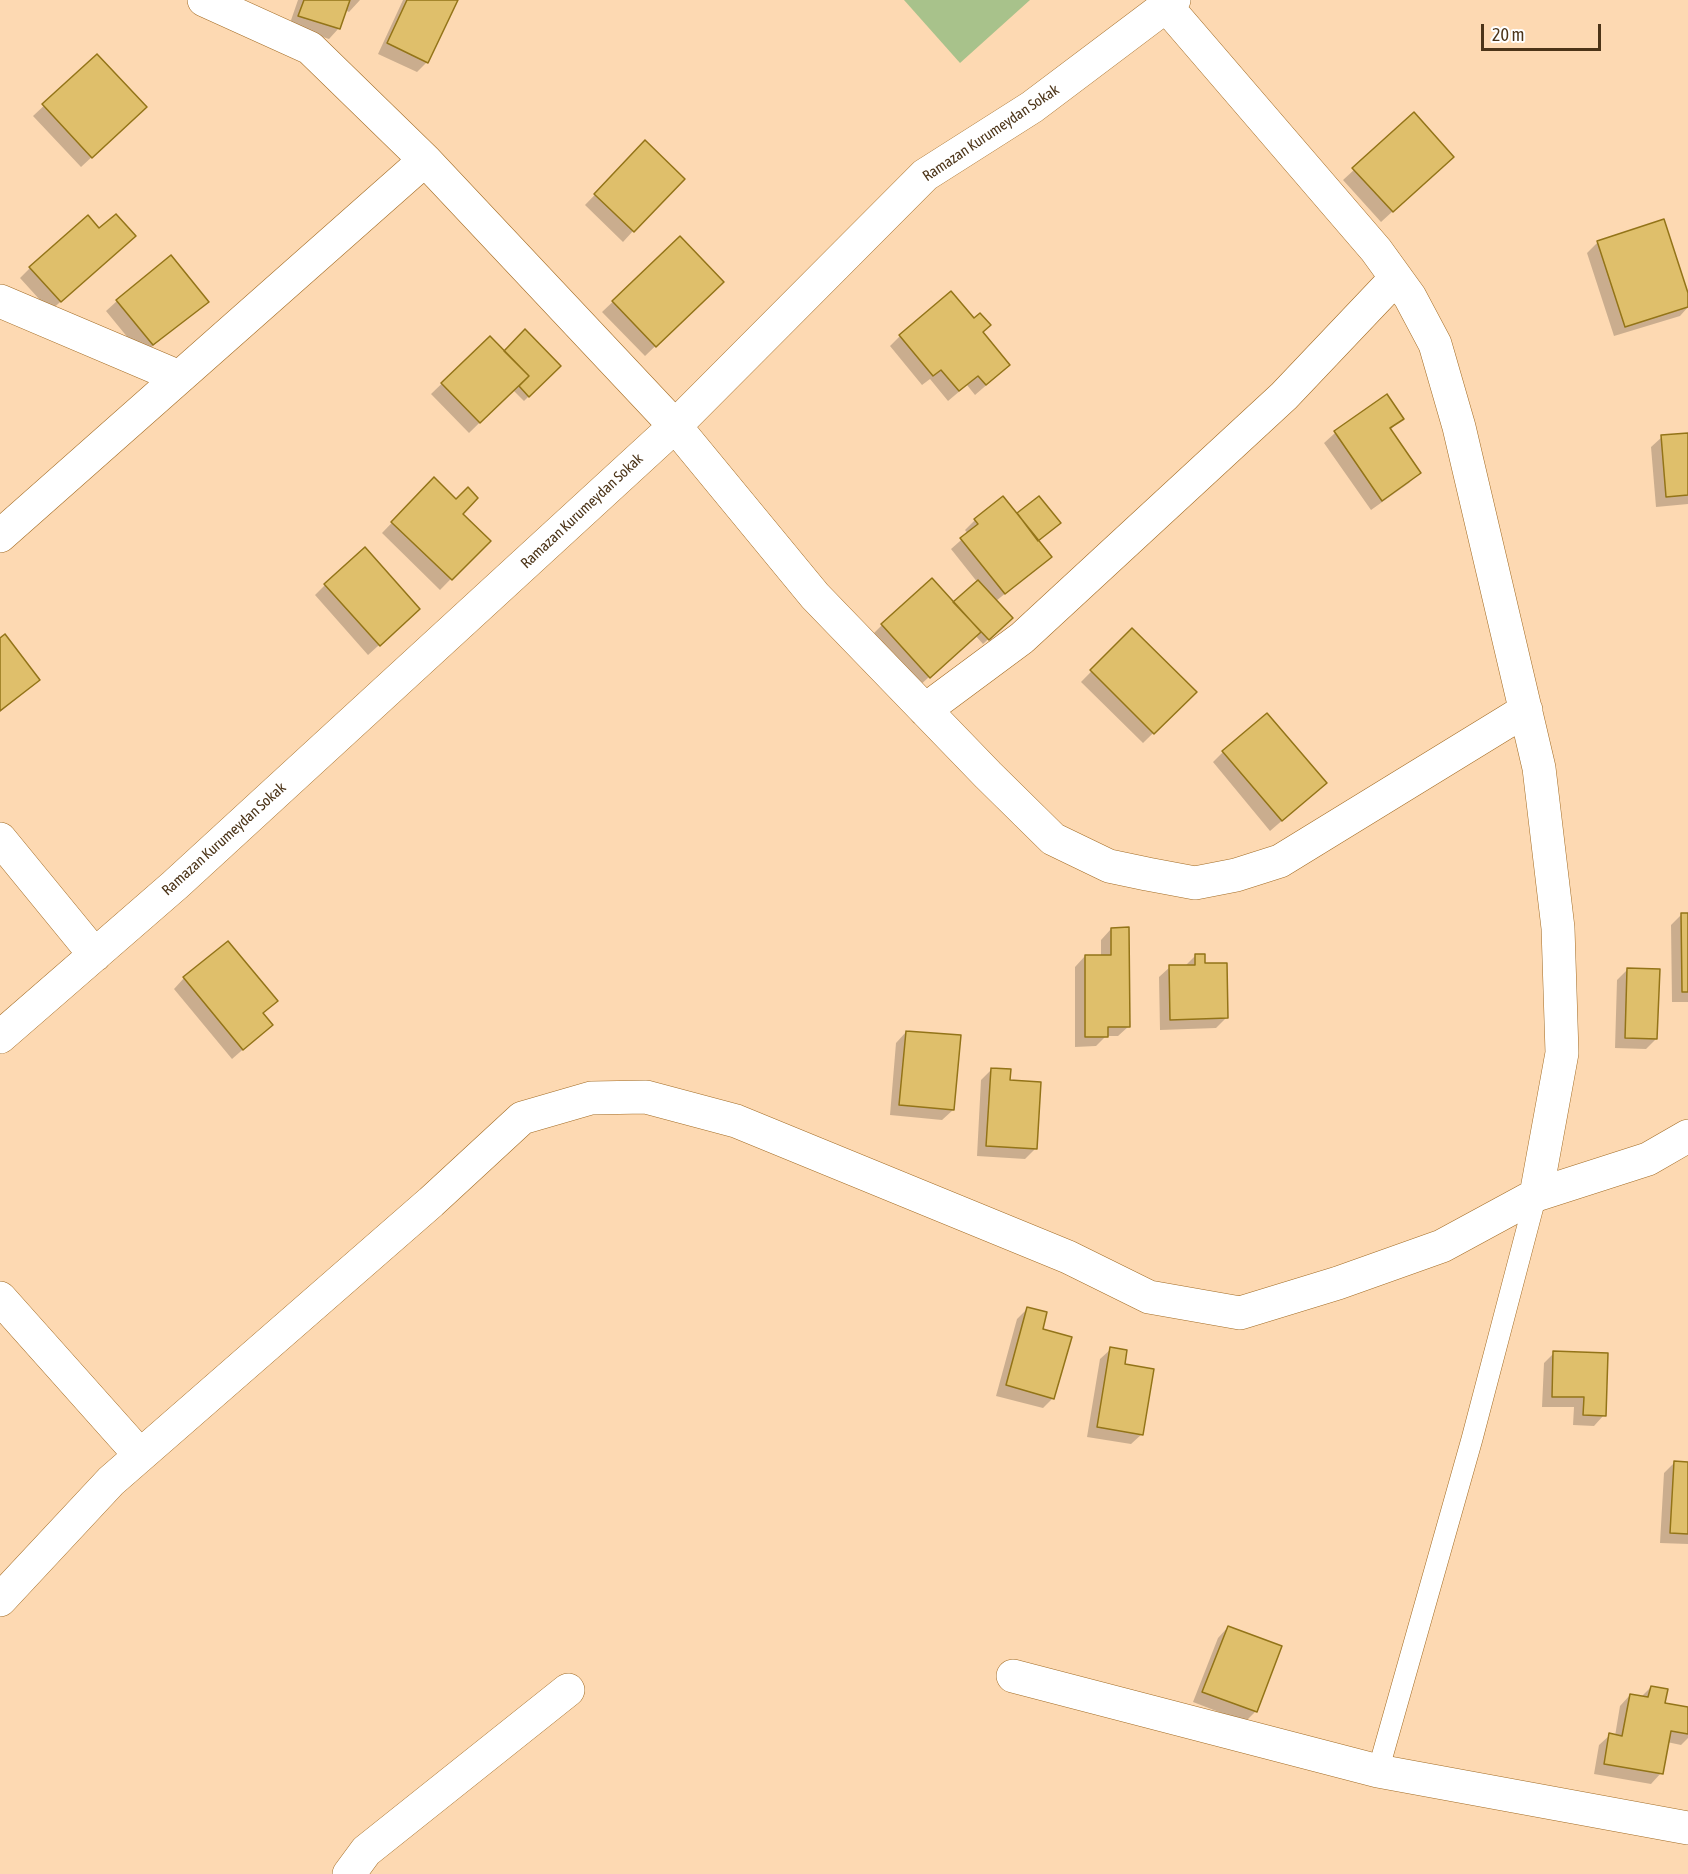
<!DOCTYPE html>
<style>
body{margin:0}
#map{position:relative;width:1688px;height:1874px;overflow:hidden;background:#fdd9b2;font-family:"Asap Condensed",sans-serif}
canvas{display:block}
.scale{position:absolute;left:1481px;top:24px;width:120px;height:27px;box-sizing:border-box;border:3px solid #4c3418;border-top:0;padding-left:8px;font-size:18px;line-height:21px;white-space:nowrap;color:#4c3418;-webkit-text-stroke:4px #fff;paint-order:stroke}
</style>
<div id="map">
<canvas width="1688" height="1874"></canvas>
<div class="scale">20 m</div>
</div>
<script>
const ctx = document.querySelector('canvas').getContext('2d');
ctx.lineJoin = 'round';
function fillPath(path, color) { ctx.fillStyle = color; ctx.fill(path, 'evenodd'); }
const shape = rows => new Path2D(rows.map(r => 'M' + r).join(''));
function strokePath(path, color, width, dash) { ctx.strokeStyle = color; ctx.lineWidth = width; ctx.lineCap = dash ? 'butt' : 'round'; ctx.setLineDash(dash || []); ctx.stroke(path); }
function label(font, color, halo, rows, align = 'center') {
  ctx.font = font + ' "Asap Condensed",sans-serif'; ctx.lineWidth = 4.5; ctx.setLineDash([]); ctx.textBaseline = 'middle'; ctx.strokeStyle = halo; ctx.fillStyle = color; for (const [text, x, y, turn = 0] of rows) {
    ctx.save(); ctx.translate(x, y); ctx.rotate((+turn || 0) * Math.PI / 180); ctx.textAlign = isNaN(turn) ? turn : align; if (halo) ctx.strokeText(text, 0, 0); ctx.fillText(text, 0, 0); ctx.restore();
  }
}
fillPath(shape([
 [904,0,1030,0,960,63]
]), '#a8c28b');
fillPath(shape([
 [298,0,360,0,349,12,345,10,339,28,329,39,289,26],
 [403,0,456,0,427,62,417,72,378,54],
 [97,56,135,117,81,167,33,116],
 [1414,115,1441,167,1381,222,1343,180],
 [645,143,633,231,623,242,585,205],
 [99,230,124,246,50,311,20,278,30,268],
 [680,238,722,282,645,356,602,312],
 [1598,242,1688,298,1688,307,1680,316,1614,336,1587,253],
 [117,301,207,301,142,355,106,311],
 [981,332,998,375,975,395,967,385,948,401,930,379,922,385,890,346,900,336],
 [489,338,504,353,559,366,524,401,513,390,469,433,431,394],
 [1387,396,1402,419,1390,430,1419,472,1409,483,1371,510,1324,443,1335,433],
 [1688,435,1688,504,1656,507,1651,447,1662,437],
 [434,479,461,514,488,541,440,590,382,533],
 [1039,498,1037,541,1050,557,996,601,1011,618,983,644,975,635,918,687,872,635,882,625,954,604,978,583,951,549,968,534,965,530,975,520,1017,516],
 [325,585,408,619,368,655,315,595],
 [1132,630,1195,692,1143,743,1081,682],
 [0,640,38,680,0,712],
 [1223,752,1314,793,1270,831,1213,762],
 [1682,914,1688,914,1688,1002,1672,1002,1671,925],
 [1111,929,1129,1026,1118,1036,1106,1036,1096,1046,1075,1047,1075,967,1085,956,1101,956,1101,940],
 [1196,955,1203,965,1227,1017,1216,1028,1160,1030,1159,977,1170,967,1185,966],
 [1628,969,1656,1039,1646,1049,1615,1048,1617,980],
 [184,978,262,1014,271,1025,232,1059,174,989],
 [906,1032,953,1110,942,1120,890,1115,896,1043],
 [991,1070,1009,1082,1036,1148,1025,1159,977,1156,981,1080],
 [1028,1308,1041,1330,1053,1398,1043,1408,996,1396,1017,1319],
 [1111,1349,1123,1365,1142,1434,1131,1444,1087,1437,1100,1359],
 [1554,1353,1604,1415,1594,1426,1573,1425,1574,1407,1542,1407,1544,1363],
 [1674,1463,1688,1463,1688,1544,1660,1543,1664,1473],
 [1228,1627,1256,1711,1245,1722,1193,1702,1218,1638],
 [1651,1687,1664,1704,1688,1709,1688,1738,1681,1745,1667,1742,1661,1773,1651,1784,1594,1774,1599,1745,1610,1735,1615,1736,1620,1706,1630,1695,1641,1697]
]), '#0003');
const building = shape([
 [304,0,350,0,340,29,298,16,304,0],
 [407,0,458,0,428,63,387,43,407,0],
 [97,54,147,107,92,158,42,104,97,54],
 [1414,112,1454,157,1393,212,1352,168,1414,112],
 [645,140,685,179,634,232,594,194,645,140],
 [116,214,136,236,61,302,29,267,88,215,99,228,116,214],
 [1664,219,1688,293,1688,307,1625,327,1597,241,1664,219],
 [680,236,724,282,656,347,612,301,680,236],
 [171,255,209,302,153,345,116,300,171,255],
 [951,291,974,318,980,313,991,325,983,332,1010,365,986,385,978,376,959,391,941,370,933,376,899,335,951,291],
 [525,329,561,366,529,397,519,386,529,376,504,351,525,329],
 [490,336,529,376,480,423,441,383,490,336],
 [1387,394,1404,419,1390,428,1421,473,1382,501,1334,431,1387,394],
 [1688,433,1688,495,1666,497,1661,435,1688,433],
 [434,477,456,499,468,487,478,498,463,514,491,541,452,580,391,522,434,477],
 [1003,496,1052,557,1005,594,960,538,978,524,974,519,1003,496],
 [1039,496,1061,523,1038,541,1017,513,1039,496],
 [365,547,420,609,380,646,324,584,365,547],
 [932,578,981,632,930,678,881,624,932,578],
 [978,580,1013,618,989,640,953,602,978,580],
 [1132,628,1197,692,1154,734,1090,670,1132,628],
 [5,634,40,680,0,711,0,638,5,634],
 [1267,713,1327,783,1282,821,1222,751,1267,713],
 [1681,913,1688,913,1688,992,1682,992,1681,913],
 [1129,927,1130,1027,1108,1027,1108,1037,1085,1037,1085,955,1111,955,1111,928,1129,927],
 [228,941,278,1001,263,1013,273,1025,243,1050,183,977,228,941],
 [1195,954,1205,954,1205,963,1227,963,1228,1018,1170,1020,1169,965,1195,965,1195,954],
 [1627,968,1660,969,1657,1039,1625,1038,1627,968],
 [906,1031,961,1035,954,1110,899,1105,906,1031],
 [991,1068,1011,1069,1010,1080,1041,1082,1037,1149,986,1146,991,1068],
 [1027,1307,1047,1312,1043,1329,1072,1337,1054,1399,1006,1385,1027,1307],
 [1110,1347,1127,1350,1125,1364,1154,1369,1143,1435,1097,1427,1110,1347],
 [1553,1351,1608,1353,1606,1416,1583,1415,1584,1397,1552,1397,1553,1351],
 [1674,1461,1688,1462,1688,1534,1670,1533,1674,1461],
 [1228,1626,1282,1646,1257,1712,1202,1692,1228,1626],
 [1651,1686,1668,1689,1665,1703,1688,1707,1688,1734,1671,1731,1663,1774,1604,1764,1609,1733,1622,1736,1630,1694,1648,1697,1651,1686]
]);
fillPath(building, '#dfbf6b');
strokePath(building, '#937418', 1.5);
const lane = shape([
 [1378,1771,1472,1439,1536,1195]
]);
const street = shape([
 [204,0,310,48,425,160,675,426,815,596,988,775,1053,839,1109,866,1147,874,1195,883,1236,875,1280,861,1526,710],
 [1167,7,1376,250,1410,297,1435,344,1459,427,1539,768,1558,928,1562,1053,1536,1195],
 [0,301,179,377],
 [0,536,425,160],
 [925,710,1022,638,1284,396,1396,278],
 [0,839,95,955],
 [0,1037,175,885,675,426,925,175,1032,107,1174,0],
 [0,1298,140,1455],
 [0,1600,111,1481,431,1202,522,1118,591,1098,646,1097,736,1121,1068,1257,1149,1297,1240,1313,1338,1283,1442,1246,1536,1195,1648,1159,1688,1136],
 [1013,1676,1378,1771,1688,1828],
 [349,1874,366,1851,568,1690]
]);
strokePath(lane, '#a26b23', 22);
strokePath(street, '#a26b23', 34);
strokePath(lane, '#fff', 21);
strokePath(street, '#fff', 33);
label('15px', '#4c3418', '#fff', [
 ["Ramazan Kurumeydan Sokak",991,133,-34],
 ["Ramazan Kurumeydan Sokak",582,511,-43],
 ["Ramazan Kurumeydan Sokak",224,839,-42]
]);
</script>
